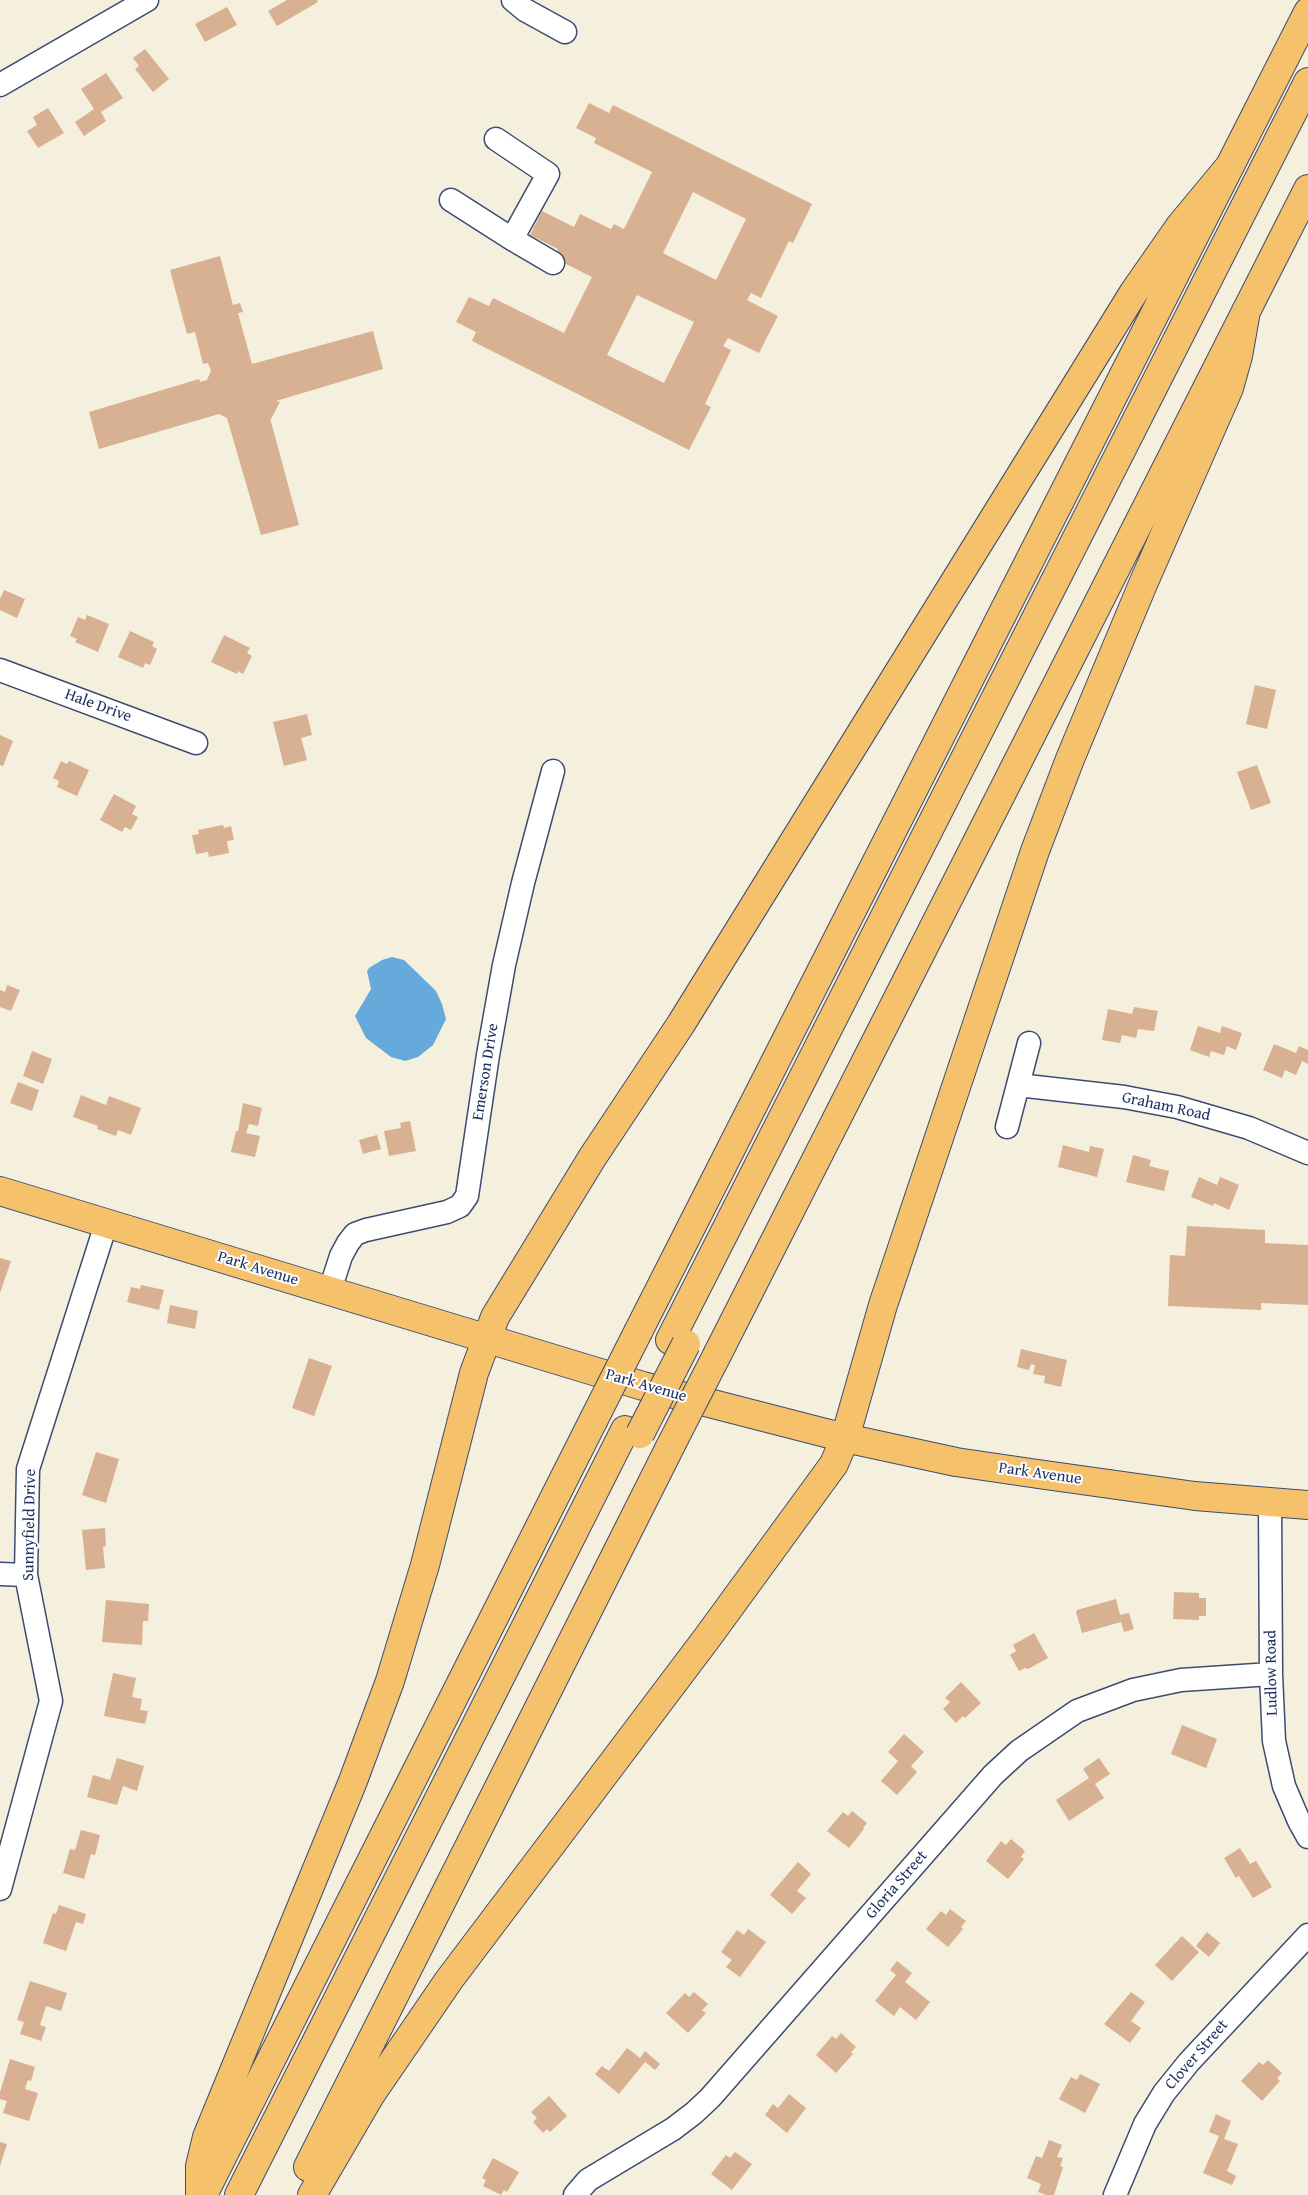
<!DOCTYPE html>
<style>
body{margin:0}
canvas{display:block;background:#f5efdd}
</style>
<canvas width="1308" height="2195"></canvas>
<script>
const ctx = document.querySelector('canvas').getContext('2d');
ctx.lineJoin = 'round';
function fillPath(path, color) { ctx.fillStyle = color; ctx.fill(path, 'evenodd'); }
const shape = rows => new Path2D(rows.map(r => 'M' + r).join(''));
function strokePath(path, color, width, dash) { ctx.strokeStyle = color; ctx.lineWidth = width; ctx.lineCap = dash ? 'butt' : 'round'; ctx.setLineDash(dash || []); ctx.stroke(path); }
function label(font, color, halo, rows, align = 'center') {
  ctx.font = font + ' "Gentium Book Plus",serif'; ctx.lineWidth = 4; ctx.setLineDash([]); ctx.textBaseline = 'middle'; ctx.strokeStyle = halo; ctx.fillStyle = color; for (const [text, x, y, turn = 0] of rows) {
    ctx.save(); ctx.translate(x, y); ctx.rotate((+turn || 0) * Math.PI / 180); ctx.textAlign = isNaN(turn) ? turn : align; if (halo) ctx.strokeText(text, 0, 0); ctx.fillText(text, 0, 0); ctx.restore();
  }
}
fillPath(shape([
 [392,957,404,960,436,991,442,1004,446,1019,433,1045,418,1057,405,1061,391,1057,366,1038,355,1016,371,989,367,971,369,968,382,960]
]), '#66a9db');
fillPath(shape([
 [287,0,317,0,318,2,277,26,268,11],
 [227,7,237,25,205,42,195,24],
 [145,49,169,79,153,92,135,69,139,66,133,58],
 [106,73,123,98,101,112,106,121,84,136,75,122,94,109,81,89],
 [589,103,609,113,613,105,812,204,793,243,789,241,761,298,751,293,747,300,778,316,759,353,728,338,723,346,731,350,705,404,711,407,689,450,472,341,476,332,456,322,469,297,489,306,493,298,564,333,592,277,554,258,558,249,530,235,542,211,574,227,580,214,611,229,614,224,624,229,652,172,594,143,596,138,576,128],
 [693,192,746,219,716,280,663,253],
 [637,295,694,322,664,383,607,355],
 [48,108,64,133,38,148,27,131,37,125,33,117],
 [220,256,233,305,240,303,243,312,238,313,252,364,373,331,383,369,276,401,280,402,271,419,270,418,299,525,261,535,227,418,219,414,99,449,89,412,199,379,200,382,207,380,211,371,208,363,203,364,195,332,187,334,170,270],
 [4,590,25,599,17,618,0,610,0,599],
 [87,615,109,624,98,652,75,642,77,639,70,636,78,617,85,620],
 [130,631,154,642,152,646,157,649,150,665,145,663,143,668,118,657],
 [224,635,250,648,247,653,252,656,243,674,238,671,237,674,211,662],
 [1255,685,1276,690,1267,729,1246,724],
 [307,714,312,735,301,738,307,760,284,766,273,722],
 [0,735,13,741,3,766,0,765],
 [61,761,67,764,69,761,89,770,77,796,57,787,59,781,53,778],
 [1257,765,1271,803,1251,810,1237,772],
 [114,794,136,806,132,814,138,817,131,830,125,827,122,832,100,820],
 [223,825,224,828,231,826,234,840,227,841,229,853,209,857,208,852,196,854,192,835,199,834,198,830],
 [7,985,20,990,11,1011,0,1007,0,990,5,992],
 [1134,1007,1158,1011,1154,1031,1138,1029,1136,1038,1122,1035,1120,1043,1102,1040,1108,1009,1132,1014],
 [1198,1026,1220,1033,1222,1026,1242,1033,1236,1050,1227,1046,1224,1055,1211,1051,1209,1057,1190,1050],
 [1274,1044,1296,1053,1299,1046,1308,1050,1308,1064,1302,1061,1296,1075,1285,1070,1282,1078,1263,1070],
 [32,1051,52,1059,43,1084,23,1076],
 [18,1082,39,1090,32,1111,10,1103],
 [81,1095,106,1105,109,1096,141,1108,131,1135,118,1130,116,1136,97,1129,98,1126,73,1117],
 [243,1103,262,1108,258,1126,249,1124,246,1133,260,1136,255,1157,231,1152,236,1131,238,1131],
 [410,1121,416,1151,389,1156,384,1131,401,1128,400,1123],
 [377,1135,381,1149,363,1154,359,1140],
 [1063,1145,1089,1152,1090,1146,1104,1149,1097,1177,1058,1167],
 [1133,1155,1151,1160,1149,1166,1169,1171,1164,1191,1126,1182],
 [1199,1177,1217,1185,1220,1177,1239,1185,1229,1210,1214,1203,1213,1206,1191,1197],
 [1187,1226,1265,1230,1265,1243,1308,1245,1308,1305,1261,1303,1261,1310,1168,1306,1170,1255,1185,1256],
 [0,1258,11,1261,0,1293],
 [141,1285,164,1290,159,1310,127,1302,131,1287,140,1289],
 [170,1305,198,1311,195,1329,167,1323],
 [1021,1349,1067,1360,1061,1387,1044,1383,1045,1376,1033,1374,1035,1365,1031,1364,1029,1370,1017,1367],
 [309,1358,332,1366,314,1416,292,1408],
 [96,1452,119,1459,106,1503,82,1495],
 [105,1528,106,1546,103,1547,105,1568,86,1570,82,1530],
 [1174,1592,1199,1593,1199,1598,1206,1598,1206,1616,1199,1616,1199,1620,1173,1619],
 [1116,1599,1120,1615,1129,1613,1134,1629,1124,1632,1121,1622,1082,1633,1076,1612,1077,1610],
 [106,1600,149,1604,148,1621,143,1621,142,1645,102,1642],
 [1034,1633,1048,1658,1028,1669,1025,1668,1019,1671,1010,1655,1016,1651,1013,1645],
 [113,1673,136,1678,132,1697,142,1699,140,1710,148,1711,145,1724,104,1716],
 [961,1682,981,1703,965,1718,963,1716,956,1723,943,1709,950,1702,945,1698],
 [1182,1725,1217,1739,1206,1768,1171,1754],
 [904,1734,924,1752,911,1766,917,1772,897,1795,881,1781,898,1761,888,1752],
 [117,1758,144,1766,137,1791,123,1786,117,1805,87,1797,93,1775,110,1780],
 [1099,1758,1110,1774,1095,1784,1104,1798,1069,1821,1056,1800,1089,1778,1083,1769],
 [852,1811,867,1823,863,1828,864,1829,849,1848,827,1831,843,1812,848,1816],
 [81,1830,100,1835,95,1855,91,1854,84,1879,63,1873,70,1849,75,1850],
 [1011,1839,1025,1851,1021,1857,1024,1859,1008,1879,986,1861,1001,1841,1006,1845],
 [1240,1848,1250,1864,1256,1861,1272,1887,1253,1898,1239,1876,1236,1878,1224,1858],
 [798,1862,811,1874,797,1891,806,1898,792,1914,770,1895],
 [59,1905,86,1914,83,1924,76,1922,66,1951,43,1943,53,1913,56,1914],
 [950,1909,966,1921,961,1927,963,1929,948,1947,926,1929,941,1911,946,1915],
 [748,1929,766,1942,740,1977,726,1967,732,1960,721,1952,737,1930,744,1935],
 [1207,1932,1220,1943,1209,1957,1196,1946],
 [1182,1936,1199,1952,1172,1981,1155,1965],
 [897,1961,912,1973,905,1982,930,2002,916,2020,900,2007,894,2016,875,2001,896,1975,890,1970],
 [30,1981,67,1993,61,2011,46,2006,40,2025,46,2027,41,2041,20,2034,24,2022,17,2020],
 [694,1992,708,2004,702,2010,706,2013,688,2033,666,2013,685,1993,689,1997],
 [1131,1992,1145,2002,1131,2021,1141,2028,1130,2043,1104,2024],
 [841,2033,856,2047,851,2052,853,2054,836,2073,816,2055,832,2036,836,2039],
 [627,2048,640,2058,645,2051,660,2064,655,2070,645,2062,619,2094,595,2074,602,2066,609,2071],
 [10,2059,35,2067,31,2081,28,2080,25,2089,38,2093,29,2121,3,2113,7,2101,0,2099,0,2092],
 [1268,2060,1282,2073,1277,2078,1280,2081,1262,2101,1241,2081,1259,2062,1263,2065],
 [1080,2074,1100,2084,1085,2113,1059,2099,1071,2077,1077,2080],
 [789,2094,806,2108,787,2133,765,2115,773,2104,778,2108],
 [549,2096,567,2116,550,2132,547,2129,543,2133,533,2122,537,2118,531,2112],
 [1216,2114,1231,2121,1224,2139,1238,2144,1227,2171,1236,2176,1232,2185,1203,2173,1219,2136,1209,2132],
 [1049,2140,1062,2145,1057,2157,1063,2158,1060,2166,1063,2167,1054,2195,1046,2195,1038,2192,1041,2184,1027,2178,1036,2156,1042,2158],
 [0,2142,7,2144,0,2166],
 [735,2152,752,2164,732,2190,711,2174,726,2155,730,2158],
 [493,2158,519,2172,507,2192,504,2190,501,2195,483,2186,486,2180,482,2178]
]), '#d8b092');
const minor = shape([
 [513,0,525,10,565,32],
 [0,85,147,0],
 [451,200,512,239,548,174,496,139],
 [512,239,553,263],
 [0,670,196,743],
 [1018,1085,1124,1097,1177,1107,1249,1128,1308,1153],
 [1007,1127,1029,1043],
 [330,1290,341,1256,348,1243,355,1234,366,1230,447,1212,460,1206,467,1196,488,1055,504,965,523,883,553,771],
 [1270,1502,1271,1674,1274,1741,1284,1786,1299,1821,1308,1837],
 [0,1574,26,1575],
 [0,1889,51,1701,26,1575,28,1469,106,1224],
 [575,2195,588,2180,673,2129,694,2113,710,2098,993,1775,1019,1751,1077,1711,1133,1690,1181,1680,1271,1674],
 [1115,2195,1145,2124,1164,2093,1189,2062,1308,1935]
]);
const major = shape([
 [0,1191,643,1386,845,1438,956,1462,1038,1474,1195,1496,1308,1505]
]);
const highway = shape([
 [639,1330,1308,12],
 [670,1340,1308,82],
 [718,1353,1308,189],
 [308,2167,672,1443],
 [200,2195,200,2166,207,2137,353,1781,390,1681,425,1565,474,1373,495,1317,592,1158,681,1024,1134,292,1180,226,1229,167],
 [203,2195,593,1421],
 [239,2195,625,1430],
 [312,2195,371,2094,449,1980,707,1638,834,1464,845,1438,883,1305,1035,851,1070,759,1143,584,1229,388,1238,356,1246,311]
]);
strokePath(minor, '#3c4c71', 25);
strokePath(major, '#3c4c71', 30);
strokePath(highway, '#3c4c71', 30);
strokePath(minor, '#fff', 22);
strokePath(major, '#f5c16b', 28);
strokePath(highway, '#f5c16b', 28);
const highwayBridge = shape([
 [593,1421,639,1330],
 [640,1434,686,1344],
 [672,1443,718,1353]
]);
strokePath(highwayBridge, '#3c4c71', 30, []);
strokePath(highwayBridge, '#f5c16b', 28);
label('16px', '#1b2f5e', '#fff', [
 ["Hale Drive",98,706,20],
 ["Emerson Drive",486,1072,-81],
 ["Graham Road",1166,1107,12],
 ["Park Avenue",258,1269,17],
 ["Park Avenue",646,1386,16],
 ["Park Avenue",1040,1474,8],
 ["Sunnyfield Drive",30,1525,-89],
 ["Ludlow Road",1272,1673,-91],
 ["Gloria Street",897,1885,-49],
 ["Clover Street",1197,2055,-49]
]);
</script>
